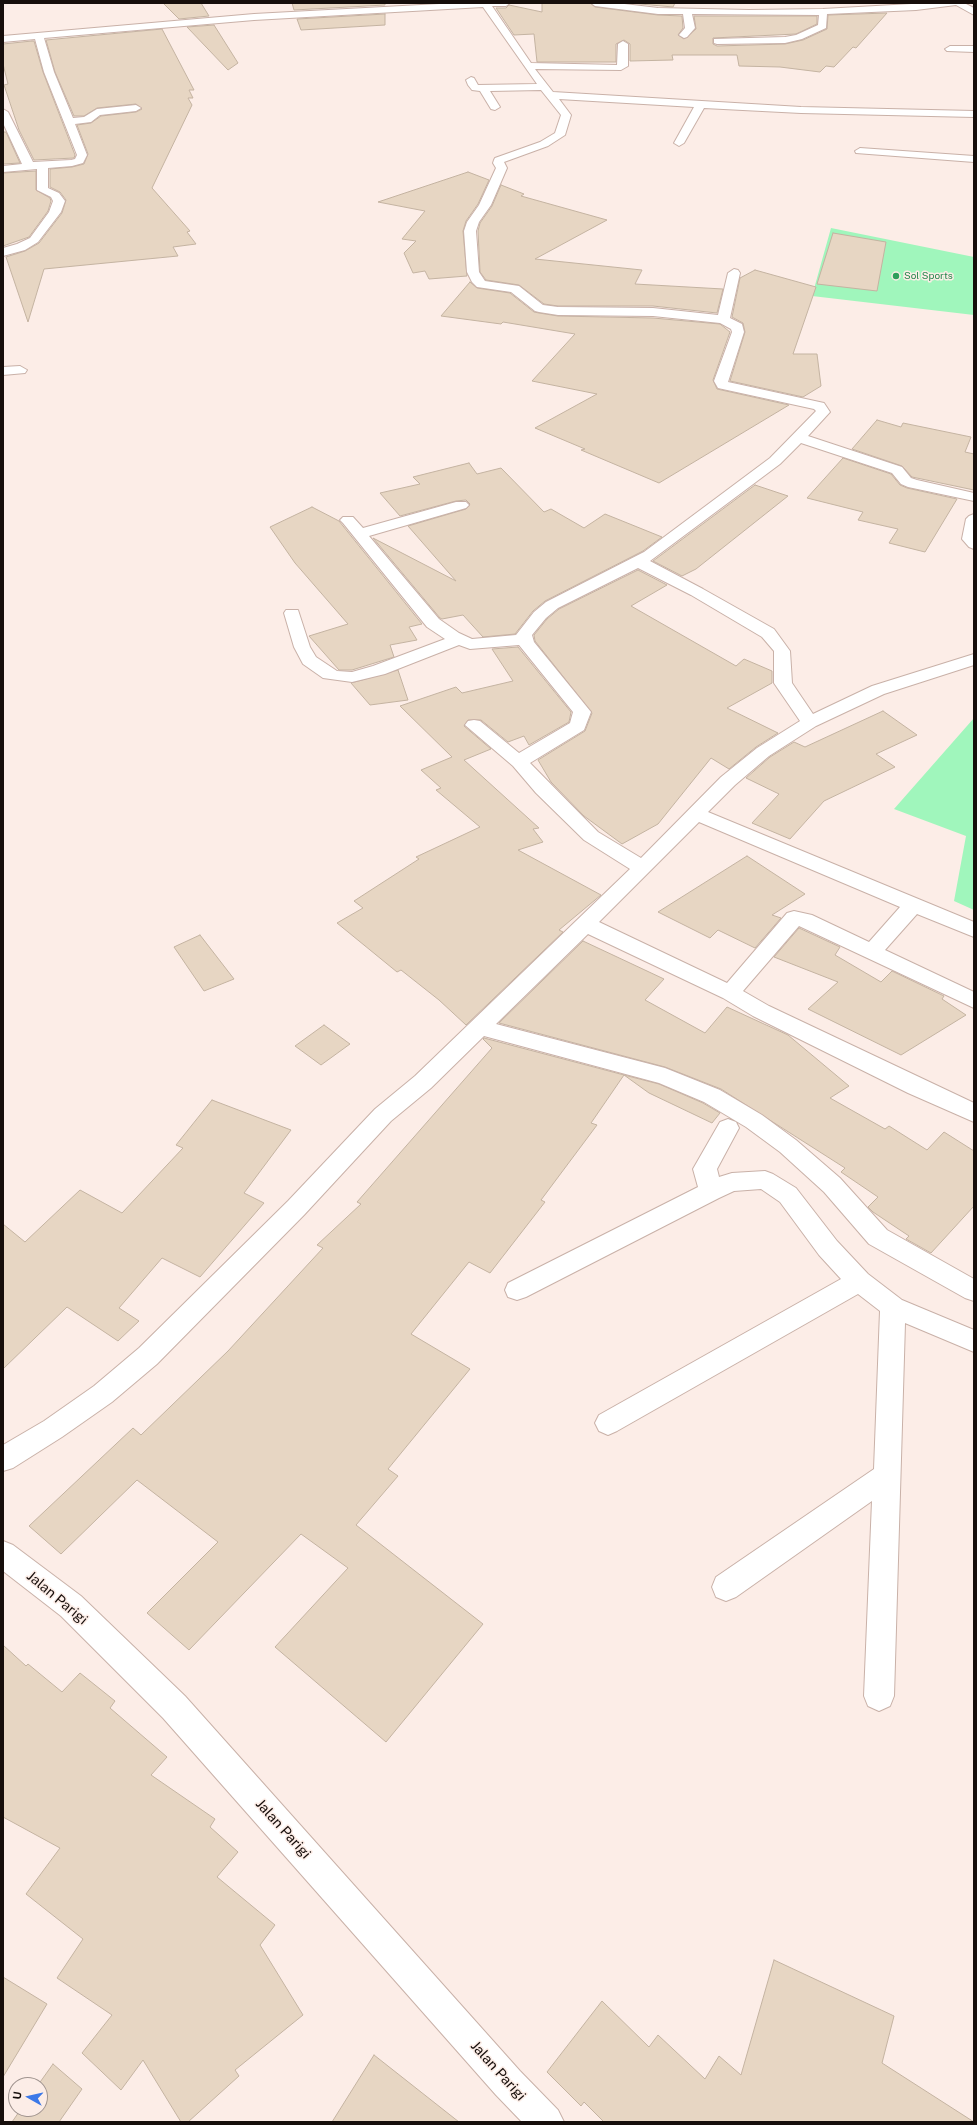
<!DOCTYPE html>
<style>
body{margin:0}
#map{position:relative;width:977px;height:2125px;overflow:hidden;background:#fcede7;font-family:"Public Sans",sans-serif}
canvas{display:block}
.frame{position:absolute;inset:0;border:4px solid #160e0b;pointer-events:none}
.north{position:absolute;left:8px;top:2077px;width:40px;height:40px;box-sizing:border-box;background:#fcede7;border:1px solid #a0948f;border-radius:50%;rotate:278deg;font-size:11px;font-weight:700;line-height:16px;text-align:center;color:#160e0b}
.north::after{content:'';display:block;margin:auto;width:14px;height:18px;background:#3c79e8;clip-path:polygon(50% 0,100% 100%,50% 72%,0 100%)}
</style>
<div id="map">
<canvas width="977" height="2125"></canvas>
<div class="frame"></div>
<div class="north">U</div>
</div>
<script>
const ctx = document.querySelector('canvas').getContext('2d');
ctx.lineJoin = 'round';
function fillPath(path, color) { ctx.fillStyle = color; ctx.fill(path, 'evenodd'); }
const shape = rows => new Path2D(rows.map(r => 'M' + r).join(''));
function strokePath(path, color, width, dash) { ctx.strokeStyle = color; ctx.lineWidth = width; ctx.lineCap = dash ? 'butt' : 'round'; ctx.setLineDash(dash || []); ctx.stroke(path); }
function label(font, color, halo, rows, align = 'center') {
  ctx.font = font + ' "Public Sans",sans-serif'; ctx.lineWidth = 3; ctx.setLineDash([]); ctx.textBaseline = 'middle'; ctx.strokeStyle = halo; ctx.fillStyle = color; for (const [text, x, y, turn = 0] of rows) {
    ctx.save(); ctx.translate(x, y); ctx.rotate((+turn || 0) * Math.PI / 180); ctx.textAlign = isNaN(turn) ? turn : align; if (halo) ctx.strokeText(text, 0, 0); ctx.fillText(text, 0, 0); ctx.restore();
  }
}
fillPath(shape([
 [831,228,974,257,974,315,812,296],
 [974,718,974,910,954,901,966,836,894,809]
]), '#a0f6bc');
const building = shape([
 [163,3,201,3,209,16,179,19,163,3],
 [292,3,385,3,385,5,294,10,292,3],
 [542,3,590,3,595,7,658,15,682,16,683,28,678,35,684,39,696,29,694,16,817,16,817,24,796,34,713,38,713,44,717,46,785,44,803,40,827,29,828,15,887,13,856,48,853,47,834,67,826,66,820,72,780,67,739,66,737,55,672,55,673,60,630,61,630,44,624,40,616,44,616,62,537,62,534,34,514,35,496,8,506,8,509,5,542,12,542,3],
 [629,3,675,3,673,7,629,3],
 [385,14,385,25,301,30,297,19,385,14],
 [214,25,238,63,228,70,187,27,214,25],
 [162,29,194,90,189,90,193,98,188,98,192,105,152,188,190,231,187,232,196,244,173,247,178,256,44,269,28,322,6,257,25,251,39,243,62,213,66,200,60,192,50,187,50,169,72,167,84,164,88,154,77,125,91,123,101,116,136,112,142,109,136,104,97,108,84,116,74,116,55,72,46,40,162,29],
 [32,41,34,41,43,72,75,155,74,158,34,160,19,130,4,85,8,84,3,64,3,44,32,41],
 [3,132,6,132,20,163,3,164,3,132],
 [36,171,36,190,50,198,51,201,48,211,29,237,3,246,3,173,36,171],
 [468,172,489,180,478,204,466,221,463,231,467,276,429,279,425,271,413,273,404,253,416,241,402,239,425,211,378,202,468,172],
 [501,185,524,194,521,196,607,220,535,259,642,270,635,284,723,289,717,313,653,306,558,306,544,304,519,285,486,280,480,272,478,231,480,223,492,206,501,185],
 [833,233,886,242,877,291,817,284,833,233],
 [755,270,816,287,793,354,817,354,821,386,803,397,730,381,745,332,743,323,732,317,740,278,755,270],
 [470,282,477,288,510,293,534,312,539,313,558,316,653,318,720,324,730,332,713,380,717,389,789,405,659,483,581,450,585,449,535,428,597,394,532,381,575,334,503,322,501,324,441,316,470,282],
 [877,420,901,427,903,423,971,437,965,452,974,454,974,490,912,477,902,466,852,449,877,420],
 [843,458,891,474,900,485,907,488,957,499,925,552,889,543,898,529,858,520,863,512,807,498,843,458],
 [469,463,477,474,501,468,544,512,551,509,584,528,605,514,662,537,643,551,545,601,533,611,515,634,483,637,463,615,442,619,440,618,373,538,456,581,408,526,466,509,470,504,466,500,456,501,400,516,380,493,420,484,413,477,469,463],
 [755,485,788,496,696,569,682,576,653,561,755,485],
 [312,507,339,521,422,624,409,627,417,640,390,645,394,657,352,670,339,670,309,636,348,624,295,563,270,527,312,507],
 [638,570,667,585,631,606,736,666,744,659,772,671,772,683,727,708,778,733,756,747,729,769,711,758,658,824,622,844,584,816,551,782,538,760,585,731,592,713,535,641,534,635,547,619,559,609,638,570],
 [518,647,571,712,569,722,529,745,524,736,508,742,481,720,468,720,464,726,491,749,464,760,539,828,533,829,543,842,518,850,601,895,559,930,563,932,466,1025,439,1000,401,970,397,972,337,923,363,908,354,901,419,859,416,857,480,827,436,790,441,788,421,770,452,757,400,706,456,687,462,693,513,681,492,649,518,647],
 [398,670,408,700,370,705,351,683,398,670],
 [883,711,917,735,876,754,895,767,824,801,790,839,752,823,779,794,746,778,770,757,794,742,805,747,883,711],
 [747,856,805,894,772,915,781,918,755,948,718,930,710,938,658,912,747,856],
 [799,928,840,947,835,955,881,982,892,971,944,996,942,999,966,1015,901,1055,808,1009,838,982,774,957,799,928],
 [200,935,234,979,204,991,174,947,200,935],
 [583,941,664,979,645,1000,705,1033,727,1007,788,1035,849,1086,830,1098,885,1129,889,1126,927,1150,944,1132,974,1151,974,1206,931,1253,906,1239,909,1236,873,1212,868,1207,878,1197,841,1172,845,1168,721,1089,665,1067,499,1023,583,941],
 [324,1025,350,1044,321,1065,295,1046,324,1025],
 [484,1038,624,1075,591,1123,597,1125,541,1200,545,1202,490,1273,469,1262,411,1334,470,1369,388,1469,398,1476,356,1525,483,1624,386,1742,275,1647,348,1568,301,1534,189,1650,147,1613,218,1542,137,1480,61,1554,29,1526,133,1428,141,1435,228,1351,323,1248,317,1245,361,1204,357,1202,492,1048,483,1039,484,1038],
 [624,1075,659,1084,703,1103,720,1113,712,1123,649,1093,624,1075],
 [212,1100,291,1130,244,1193,264,1203,200,1277,162,1258,119,1308,139,1321,118,1341,67,1307,3,1369,3,1224,25,1242,80,1190,122,1213,183,1148,176,1145,212,1100],
 [3,1645,26,1666,28,1664,62,1692,80,1673,115,1701,110,1708,167,1757,151,1775,215,1819,210,1827,238,1852,217,1877,275,1925,260,1945,303,2015,235,2070,239,2076,188,2122,181,2122,143,2060,121,2090,82,2053,112,2015,57,1978,83,1939,26,1894,60,1848,3,1817,3,1645],
 [774,1960,894,2016,882,2063,974,2122,604,2122,584,2102,581,2106,547,2072,602,2001,649,2047,658,2035,705,2079,719,2056,741,2075,774,1960],
 [3,1977,47,2004,3,2077,3,1977],
 [374,2055,459,2122,332,2122,374,2055],
 [53,2064,82,2089,59,2122,12,2122,21,2109,40,2109,40,2085,38,2085,53,2064]
]);
fillPath(building, '#e7d6c3');
strokePath(building, '#c4b3a1', 1);
const minor = shape([
 [458,3,510,3,506,6,492,6,531,63,617,65,618,44,623,41,628,44,628,66,621,70,535,69,553,92,801,107,974,111,974,117,801,113,704,108,684,143,679,146,674,143,694,107,559,99,571,115,565,135,548,146,504,162,507,168,491,205,479,222,476,231,479,272,485,281,519,286,543,305,558,307,653,308,718,315,728,273,734,269,738,270,740,273,730,318,742,324,744,332,728,382,824,403,830,412,808,436,902,467,911,478,917,480,974,493,974,501,908,487,901,484,892,473,801,443,780,464,650,561,703,589,774,629,790,651,792,683,813,714,872,686,974,654,974,665,884,694,816,726,769,756,735,785,708,812,974,922,974,937,917,914,885,950,974,992,974,1008,799,926,743,991,769,1006,974,1103,974,1122,908,1093,753,1016,723,998,588,934,496,1024,665,1068,720,1090,762,1115,796,1140,840,1178,887,1230,974,1279,974,1301,965,1298,869,1244,824,1192,780,1152,746,1127,704,1102,659,1083,484,1036,431,1088,391,1121,304,1215,157,1364,112,1402,62,1437,13,1468,3,1471,3,1445,44,1421,94,1386,139,1348,288,1201,375,1109,415,1076,630,869,584,840,536,793,513,766,465,725,468,721,474,720,480,721,519,753,570,723,573,712,519,645,470,649,459,645,385,674,352,682,323,678,303,664,294,647,284,613,286,610,298,610,310,647,316,657,337,671,352,672,373,666,445,639,427,627,343,523,340,520,343,517,353,517,363,528,456,502,466,502,469,505,466,508,369,536,439,619,459,633,472,639,516,635,534,612,546,602,644,552,770,458,816,411,814,409,718,388,714,381,732,332,731,329,720,323,653,316,558,315,539,312,535,311,511,292,477,287,472,282,467,272,464,231,467,222,479,205,496,168,493,163,494,160,495,158,540,142,555,133,561,115,541,90,490,91,500,107,495,110,491,109,480,91,472,90,468,85,466,80,471,77,474,78,478,85,537,84,483,7,254,20,44,38,54,72,73,118,84,117,97,109,136,105,141,108,136,111,100,115,91,122,75,124,87,155,83,163,72,166,48,168,48,188,59,193,65,201,61,212,38,242,25,250,3,256,3,248,17,244,30,238,49,212,53,201,51,197,37,190,37,169,3,172,3,166,22,164,3,123,3,109,8,112,33,162,71,160,75,159,77,155,44,72,35,39,3,42,3,36,254,14,458,3],
 [638,568,691,595,762,637,774,651,774,683,800,721,757,748,721,777,641,858,598,832,530,763,584,730,591,712,534,642,532,635,546,618,558,608,638,568],
 [699,822,900,907,869,942,812,915,794,911,787,913,727,983,599,922,699,822],
 [591,3,616,3,658,8,749,10,823,9,929,3,964,3,974,8,974,15,956,5,916,10,827,14,826,28,802,39,785,43,717,44,714,43,714,39,785,37,796,35,818,25,819,15,692,14,695,28,687,37,684,38,679,35,685,28,683,14,658,14,595,6,591,3],
 [950,46,974,46,974,52,947,51,945,49,950,46],
 [860,148,974,156,974,162,856,153,855,151,860,148],
 [20,366,27,370,25,373,3,375,3,367,20,366],
 [974,514,974,549,969,547,962,539,966,519,969,516,974,514],
 [728,1119,736,1122,739,1128,717,1169,719,1177,732,1173,765,1171,773,1174,796,1188,837,1241,868,1274,902,1300,974,1330,974,1352,905,1323,894,1696,890,1706,879,1711,868,1706,864,1696,872,1501,736,1597,726,1601,716,1597,712,1587,716,1577,874,1469,880,1311,858,1294,617,1431,608,1435,599,1431,595,1423,599,1415,841,1279,819,1255,780,1202,761,1189,734,1191,719,1198,526,1297,517,1300,508,1297,505,1290,508,1283,698,1187,693,1169,720,1122,728,1119],
 [3,1541,13,1545,81,1596,185,1696,520,2071,558,2110,564,2122,522,2122,496,2095,163,1718,61,1616,3,1571,3,1541]
]);
strokePath(minor, '#c9b1a8', 2);
fillPath(minor, '#fff');
for (const [x, y, r, color] of [
 [896,276,4,"#2e9e5b"]
]) { const dot = new Path2D(); dot.arc(x, y, r, 0, 2 * Math.PI); ctx.fillStyle = color; ctx.fill(dot); strokePath(dot, '#fcede7', 1.5); }
label('10px', '#27864d', '#fcede7', [
 ["Sol Sports",904,276]
], 'left');
label('14px', '#160e0b', '#fcede7', [
 ["Jalan Parigi",57,1598,40],
 ["Jalan Parigi",283,1829,48],
 ["Jalan Parigi",498,2071,48]
]);
</script>
